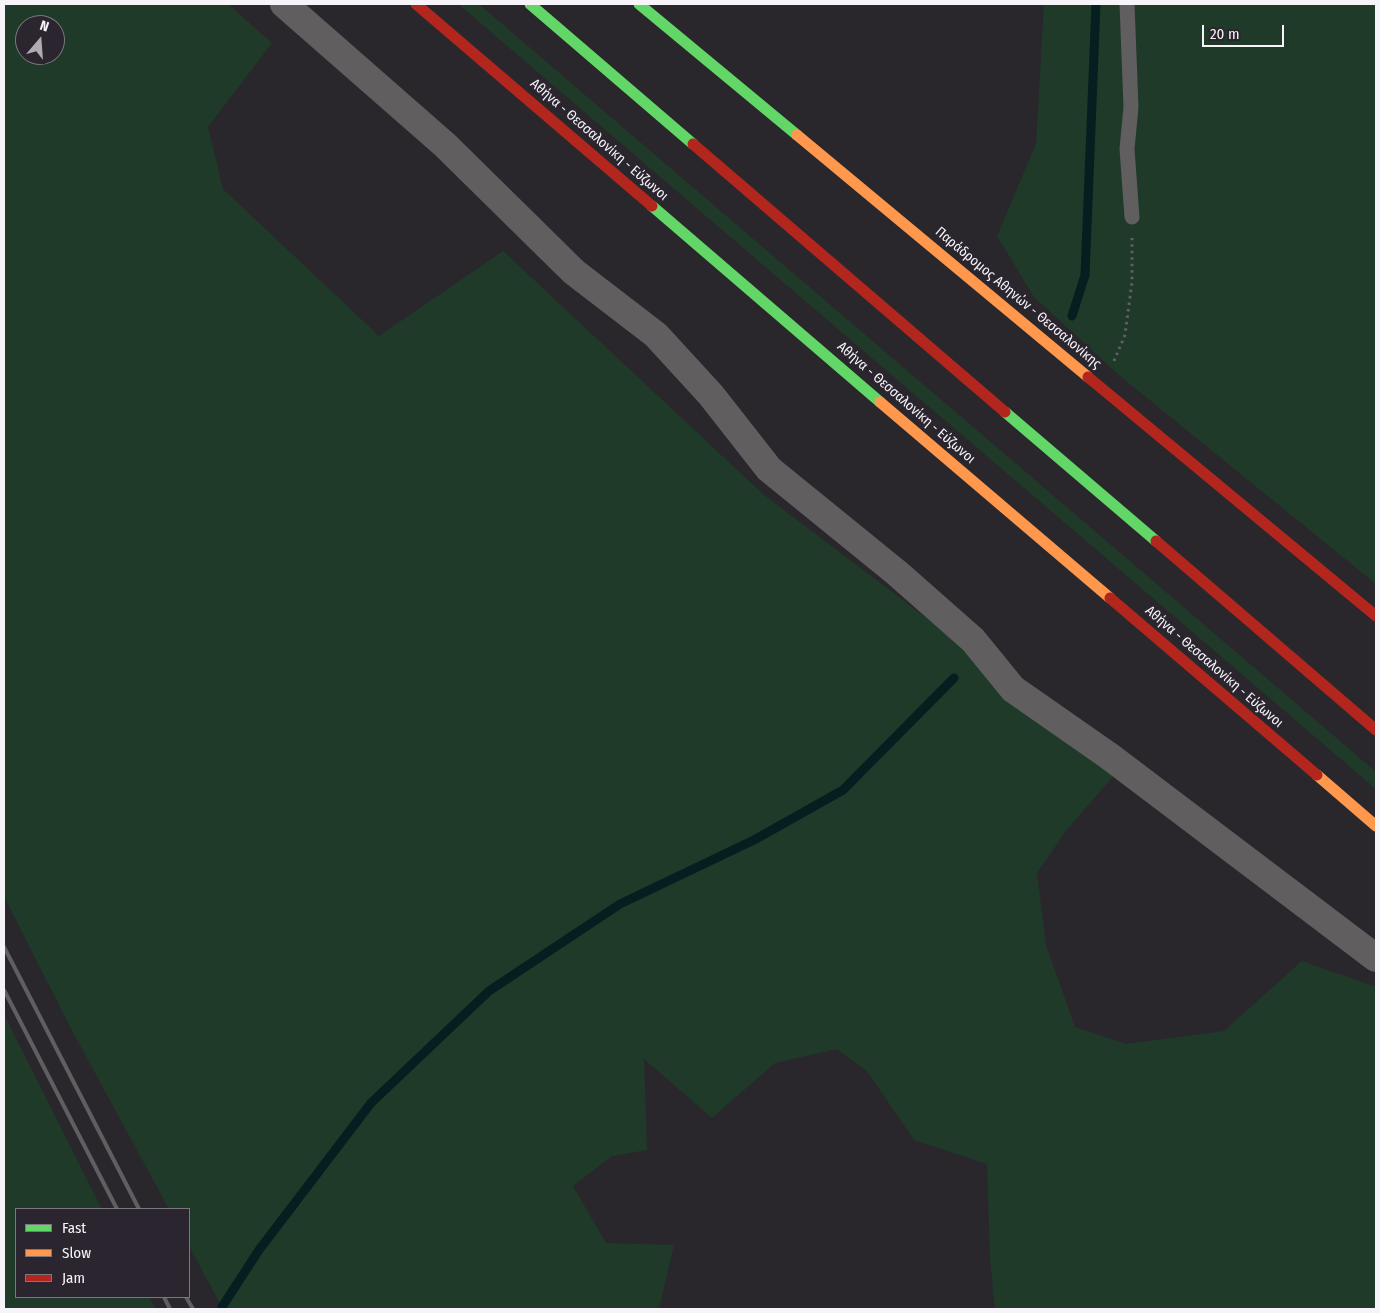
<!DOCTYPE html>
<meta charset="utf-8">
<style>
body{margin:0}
#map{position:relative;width:1380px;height:1313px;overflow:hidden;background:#2a272c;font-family:"Fira Sans Condensed",sans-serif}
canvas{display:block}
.frame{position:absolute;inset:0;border:5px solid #f6f3f9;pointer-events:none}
.legend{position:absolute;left:15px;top:1208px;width:175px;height:90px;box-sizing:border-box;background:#2a252e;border:1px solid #7c777f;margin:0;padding:6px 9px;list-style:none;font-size:15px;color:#f6f3f9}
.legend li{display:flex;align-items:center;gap:10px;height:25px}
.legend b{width:25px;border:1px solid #7c777f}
.north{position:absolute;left:15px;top:15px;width:50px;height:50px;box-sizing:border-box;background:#2a252e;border:1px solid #7c777f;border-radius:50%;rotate:18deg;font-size:14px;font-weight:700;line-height:20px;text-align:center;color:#f6f3f9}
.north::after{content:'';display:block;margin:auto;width:18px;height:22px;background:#afacb1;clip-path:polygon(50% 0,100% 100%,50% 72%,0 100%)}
.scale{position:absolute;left:1202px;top:25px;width:82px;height:22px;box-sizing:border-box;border:2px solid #f6f3f9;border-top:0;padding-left:6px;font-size:15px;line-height:18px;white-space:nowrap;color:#f6f3f9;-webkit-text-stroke:4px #2a252e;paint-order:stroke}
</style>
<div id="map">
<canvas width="1380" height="1313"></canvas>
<div class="frame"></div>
<ul class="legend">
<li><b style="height:6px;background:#63d668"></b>Fast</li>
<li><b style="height:6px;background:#ff974d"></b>Slow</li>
<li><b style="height:6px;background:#b3261e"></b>Jam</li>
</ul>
<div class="north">N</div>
<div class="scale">20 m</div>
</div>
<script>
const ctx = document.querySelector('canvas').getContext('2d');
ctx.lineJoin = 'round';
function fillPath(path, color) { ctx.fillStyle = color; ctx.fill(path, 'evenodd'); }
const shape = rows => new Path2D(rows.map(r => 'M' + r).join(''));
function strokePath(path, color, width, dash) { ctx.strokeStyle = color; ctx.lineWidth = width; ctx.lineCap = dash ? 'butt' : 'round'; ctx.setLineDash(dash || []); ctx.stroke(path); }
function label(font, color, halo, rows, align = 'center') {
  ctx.font = font + ' "Fira Sans Condensed",sans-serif'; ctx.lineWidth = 5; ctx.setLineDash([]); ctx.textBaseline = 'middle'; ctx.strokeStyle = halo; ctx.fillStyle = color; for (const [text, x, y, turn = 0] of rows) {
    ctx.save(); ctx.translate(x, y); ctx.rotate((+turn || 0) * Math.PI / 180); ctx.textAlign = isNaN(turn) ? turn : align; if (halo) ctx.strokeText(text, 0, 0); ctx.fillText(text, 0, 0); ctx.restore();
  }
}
fillPath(shape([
 [4,4,228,4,272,43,208,127,223,189,379,336,503,251,764,495,1122,766,1066,831,1037,873,1046,945,1075,1027,1126,1044,1224,1031,1302,961,1376,987,1376,1309,995,1309,990,1258,987,1164,914,1140,867,1071,837,1049,775,1063,712,1118,644,1059,647,1150,612,1156,573,1186,606,1243,674,1245,659,1309,223,1309,189,1246,189,1209,169,1209,70,1027,4,896],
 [25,25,55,25,55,55,25,55],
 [458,4,479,4,1376,772,1376,789],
 [1044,4,1376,4,1376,584,1120,376,1034,297,997,236,1036,144],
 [4,1015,102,1209,16,1209,16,1297,149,1297,156,1309,4,1309]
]), '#1f3a28');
strokePath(shape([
 [1072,316,1085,275,1096,4],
 [222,1307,259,1250,371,1103,489,991,620,904,754,840,843,790,954,678]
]), '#051e1f', 9);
strokePath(shape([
 [1114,361,1125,335,1132,282,1132,238]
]), '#605f61', 3, [2.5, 4]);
strokePath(shape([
 [1127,4,1131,107,1127,149,1132,217]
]), '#605e5f', 15);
strokePath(shape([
 [284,4,445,145,574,272,656,335,711,395,769,469,897,573,973,640,1013,689,1109,756,1376,958]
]), '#605e5f', 28);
strokePath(shape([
 [530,4,693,144],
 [639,4,797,135],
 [652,206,880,402],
 [1005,412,1156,541]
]), '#63d668', 11);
strokePath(shape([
 [797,135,1088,377],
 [880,402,1110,598],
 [1317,775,1376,826]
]), '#ff974d', 11);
strokePath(shape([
 [416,4,652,206],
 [693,144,1005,412],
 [1088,377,1376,616],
 [1156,541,1376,730],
 [1110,598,1317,775]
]), '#b3261e', 11);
strokePath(shape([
 [4,947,139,1209],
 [4,990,117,1209],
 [164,1297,170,1309],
 [186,1297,193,1309]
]), '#605e60', 4);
label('14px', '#f6f3f9', '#2a252e', [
 ["Αθήνα - Θεσσαλονίκη - Εύζωνοι",599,140,41],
 ["Παράδρομος Αθηνών - Θεσσαλονίκης",1018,298,40],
 ["Αθήνα - Θεσσαλονίκη - Εύζωνοι",906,403,41],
 ["Αθήνα - Θεσσαλονίκη - Εύζωνοι",1214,667,41]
]);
</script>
